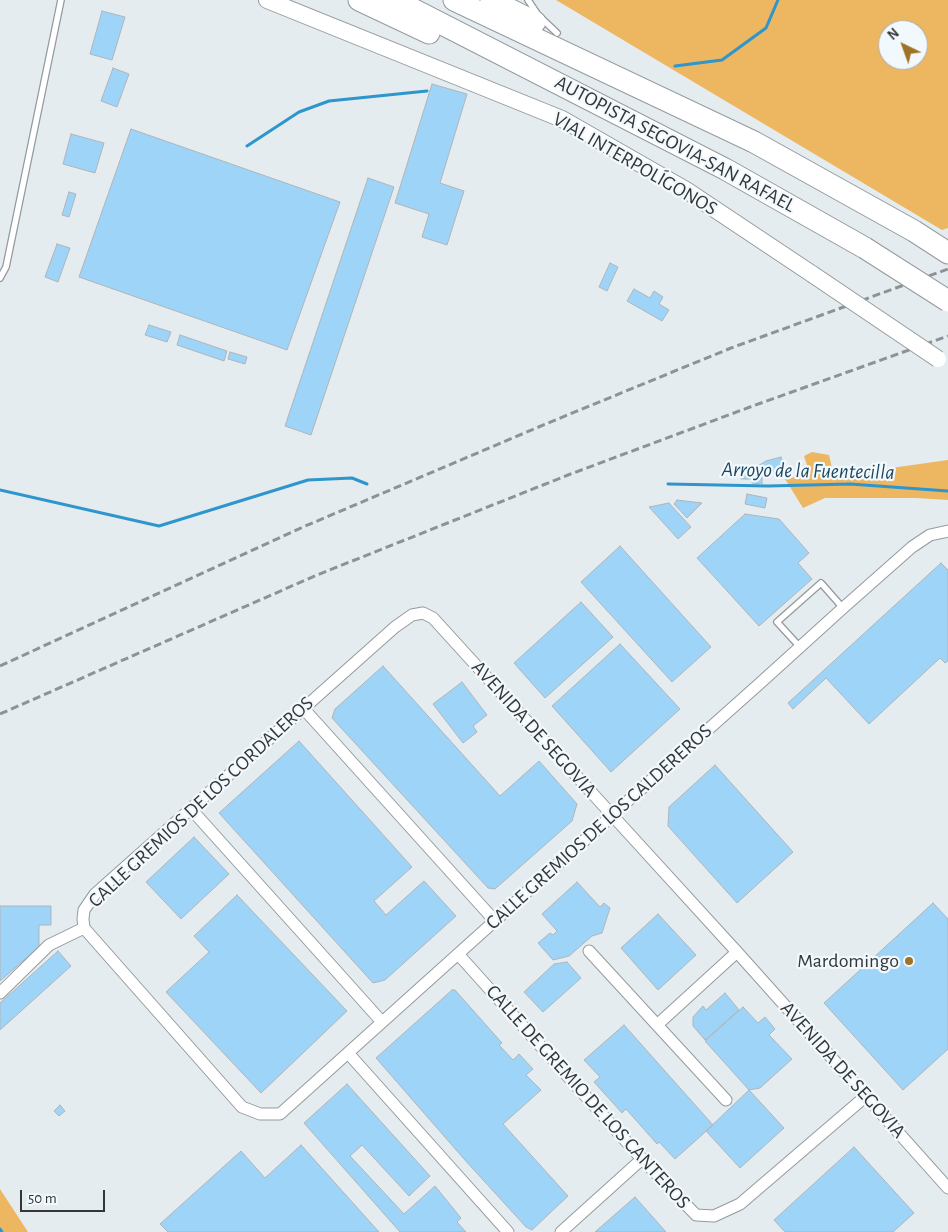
<!DOCTYPE html>
<meta charset="utf-8">
<style>
body{margin:0}
#map{position:relative;width:948px;height:1232px;overflow:hidden;background:#e5ecf0;font-family:"Alegreya Sans",sans-serif}
canvas{display:block}
.north{position:absolute;left:878px;top:20px;width:50px;height:50px;box-sizing:border-box;background:#f2f9fd;border:1px solid #a6abae;border-radius:50%;rotate:318deg;font-size:14px;font-weight:700;line-height:20px;text-align:center;color:#343638}
.north::after{content:'';display:block;margin:auto;width:18px;height:22px;background:#a07224;clip-path:polygon(50% 0,100% 100%,50% 72%,0 100%)}
.scale{position:absolute;left:20px;top:1190px;width:85px;height:22px;box-sizing:border-box;border:2px solid #343638;border-top:0;padding-left:6px;font-size:15px;line-height:18px;white-space:nowrap;color:#343638;-webkit-text-stroke:4px #f2f9fd;paint-order:stroke}
</style>
<div id="map">
<canvas width="948" height="1232"></canvas>
<div class="north">N</div>
<div class="scale">50 m</div>
</div>
<script>
const ctx = document.querySelector('canvas').getContext('2d');
ctx.lineJoin = 'round';
function fillPath(path, color) { ctx.fillStyle = color; ctx.fill(path, 'evenodd'); }
const shape = rows => new Path2D(rows.map(r => 'M' + r).join(''));
function strokePath(path, color, width, dash) { ctx.strokeStyle = color; ctx.lineWidth = width; ctx.lineCap = dash ? 'butt' : 'round'; ctx.setLineDash(dash || []); ctx.stroke(path); }
function label(font, color, halo, rows, align = 'center') {
  ctx.font = font + ' "Alegreya Sans",sans-serif'; ctx.lineWidth = 4.5; ctx.setLineDash([]); ctx.textBaseline = 'middle'; ctx.strokeStyle = halo; ctx.fillStyle = color; for (const [text, x, y, turn = 0] of rows) {
    ctx.save(); ctx.translate(x, y); ctx.rotate((+turn || 0) * Math.PI / 180); ctx.textAlign = isNaN(turn) ? turn : align; if (halo) ctx.strokeText(text, 0, 0); ctx.fillText(text, 0, 0); ctx.restore();
  }
}
fillPath(shape([
 [556,0,948,0,948,228,942,230],
 [888,30,918,30,918,60,888,60],
 [812,452,829,455,834,476,948,460,948,500,916,498,825,498,803,508,785,479,810,474,804,456],
 [0,1189,28,1232,0,1232]
]), '#edb660');
strokePath(shape([
 [675,66,722,60,766,28,778,0],
 [247,146,299,112,329,101,427,91],
 [668,484,768,486,850,484,948,491],
 [0,490,159,526,308,480,352,478,367,484],
 [0,1229,2,1232]
]), '#2e96cd', 3);
const building = shape([
 [102,11,125,17,112,60,90,54,102,11],
 [113,68,129,74,117,107,101,101,113,68],
 [432,84,467,94,440,183,464,191,447,245,422,237,429,214,395,203,432,84],
 [131,129,340,202,287,350,79,277,131,129],
 [71,134,104,143,95,173,63,164,71,134],
 [368,178,394,187,311,435,285,426,368,178],
 [69,192,76,194,69,217,62,215,69,192],
 [57,244,70,248,58,282,45,277,57,244],
 [610,263,618,267,607,291,599,287,610,263],
 [634,289,650,298,654,291,663,297,659,304,669,310,662,321,627,301,634,289],
 [149,325,171,332,167,342,145,335,149,325],
 [180,335,227,351,224,361,177,345,180,335],
 [230,352,247,357,245,364,228,359,230,352],
 [781,457,784,470,762,474,762,484,752,483,753,479,741,479,741,476,766,461,781,457],
 [747,494,767,498,765,508,745,504,747,494],
 [677,500,702,503,687,518,674,504,677,500],
 [669,503,691,527,678,539,649,507,669,503],
 [745,514,779,519,809,553,798,563,812,579,759,626,697,558,745,514],
 [620,546,711,647,672,682,581,582,620,546],
 [941,563,948,570,948,661,945,663,940,658,869,724,826,678,793,709,788,703,941,563],
 [581,602,613,637,545,698,514,663,581,602],
 [620,644,680,709,611,772,552,706,620,644],
 [383,666,500,796,539,761,577,804,572,821,495,889,488,888,332,718,335,709,383,666],
 [462,682,487,715,473,726,477,732,463,743,433,704,462,682],
 [299,741,412,867,374,901,386,915,424,881,456,916,385,980,373,983,219,813,299,741],
 [715,765,793,852,737,903,668,826,669,807,715,765],
 [194,837,229,874,181,919,146,882,194,837],
 [577,882,600,907,604,903,610,908,602,933,592,936,569,956,553,960,538,943,550,933,553,935,557,931,542,914,577,882],
 [237,895,347,1011,261,1093,166,992,209,952,194,936,237,895],
 [933,903,948,919,948,1049,903,1090,824,1003,933,903],
 [0,906,51,906,51,925,39,925,39,947,0,981,0,906],
 [658,914,696,955,658,990,621,948,658,914],
 [58,951,71,966,0,1030,0,1003,58,951],
 [567,962,581,978,543,1012,524,992,554,964,567,962],
 [452,990,455,990,502,1043,499,1045,513,1060,519,1054,533,1069,526,1075,541,1090,503,1124,568,1196,532,1230,526,1227,464,1159,376,1058,452,990],
 [725,993,739,1010,705,1040,693,1026,693,1017,703,1006,706,1010,725,993],
 [743,1007,758,1023,765,1017,775,1029,769,1035,792,1059,760,1088,749,1090,705,1041,743,1007],
 [624,1025,713,1125,675,1159,659,1142,657,1144,626,1109,622,1113,594,1082,600,1077,584,1060,624,1025],
 [347,1084,430,1176,409,1196,362,1145,350,1156,404,1214,435,1186,461,1218,457,1222,466,1232,400,1232,304,1123,347,1084],
 [749,1090,784,1128,740,1168,706,1131,749,1090],
 [60,1105,65,1111,59,1116,54,1111,60,1105],
 [301,1145,379,1232,168,1232,160,1224,241,1151,265,1178,301,1145],
 [854,1147,914,1213,893,1232,785,1232,774,1220,854,1147],
 [635,1197,666,1232,595,1232,635,1197]
]);
fillPath(building, '#9ed4f7');
strokePath(building, '#afb5b9', 1);
const service = shape([
 [528,0,538,15,557,33],
 [0,278,6,267,61,0],
 [800,647,777,622,821,583,843,608]
]);
const minor = shape([
 [948,531,930,535,912,547,843,608,800,647,758,685,621,807,612,815,602,825,579,845,488,927,280,1114,260,1114,242,1107,84,928,83,919,84,910,95,894,395,627,412,615,423,613,433,618,612,815,737,952,948,1188],
 [303,708,495,921],
 [191,809,382,1022],
 [589,951,726,1100],
 [458,954,642,1159,696,1215,714,1216,740,1204,866,1096],
 [0,993,49,945,84,928],
 [657,1025,737,952],
 [348,1053,508,1232],
 [561,1232,642,1159]
]);
const secondary = shape([
 [267,0,562,119,686,190,812,274]
]);
const motorway = shape([
 [359,0,429,33],
 [395,0,725,169,865,248],
 [454,0,754,142,914,231,948,253],
 [491,0,535,22]
]);
strokePath(service, '#949a9e', 8);
strokePath(minor, '#949a9e', 13);
strokePath(secondary, '#949a9e', 18);
strokePath(motorway, '#949a9e', 23);
strokePath(service, '#fff', 5.5);
strokePath(minor, '#fff', 11);
strokePath(secondary, '#fff', 16);
strokePath(motorway, '#fff', 21);
strokePath(shape([
 [0,666,303,527,548,423,731,348,948,269],
 [0,714,317,575,568,475,750,407,948,336]
]), '#8e9295', 3, [8, 4]);
const secondaryBridge = shape([
 [812,274,938,359]
]);
const motorwayBridge = shape([
 [865,248,948,301]
]);
strokePath(secondaryBridge, '#949a9e', 18, []);
strokePath(motorwayBridge, '#949a9e', 23, []);
strokePath(secondaryBridge, '#fff', 16);
strokePath(motorwayBridge, '#fff', 21);
for (const [x, y, r, color] of [
 [909,961,5,"#a07224"]
]) { const dot = new Path2D(); dot.arc(x, y, r, 0, 2 * Math.PI); ctx.fillStyle = color; ctx.fill(dot); strokePath(dot, '#f2f9fd', 2); }
label('20px', '#343638', '#f2f9fd', [
 ["AUTOPISTA SEGOVIA-SAN RAFAEL",675,144,28],
 ["VIAL INTERPOLÍGONOS",635,164,30],
 ["AVENIDA DE SEGOVIA",534,729,48],
 ["CALLE GREMIOS DE LOS CORDALEROS",201,802,-43],
 ["CALLE GREMIOS DE LOS CALDEREROS",599,827,-42],
 ["AVENIDA DE SEGOVIA",843,1070,48],
 ["CALLE DE GREMIO DE LOS CANTEROS",588,1097,48]
]);
label('20px', '#343638', '#f2f9fd', [
 ["Mardomingo",899,961]
], 'right');
label('italic 21px', '#1d465e', '#f2f9fd', [
 ["Arroyo de la Fuentecilla",808,471,1]
]);
</script>
